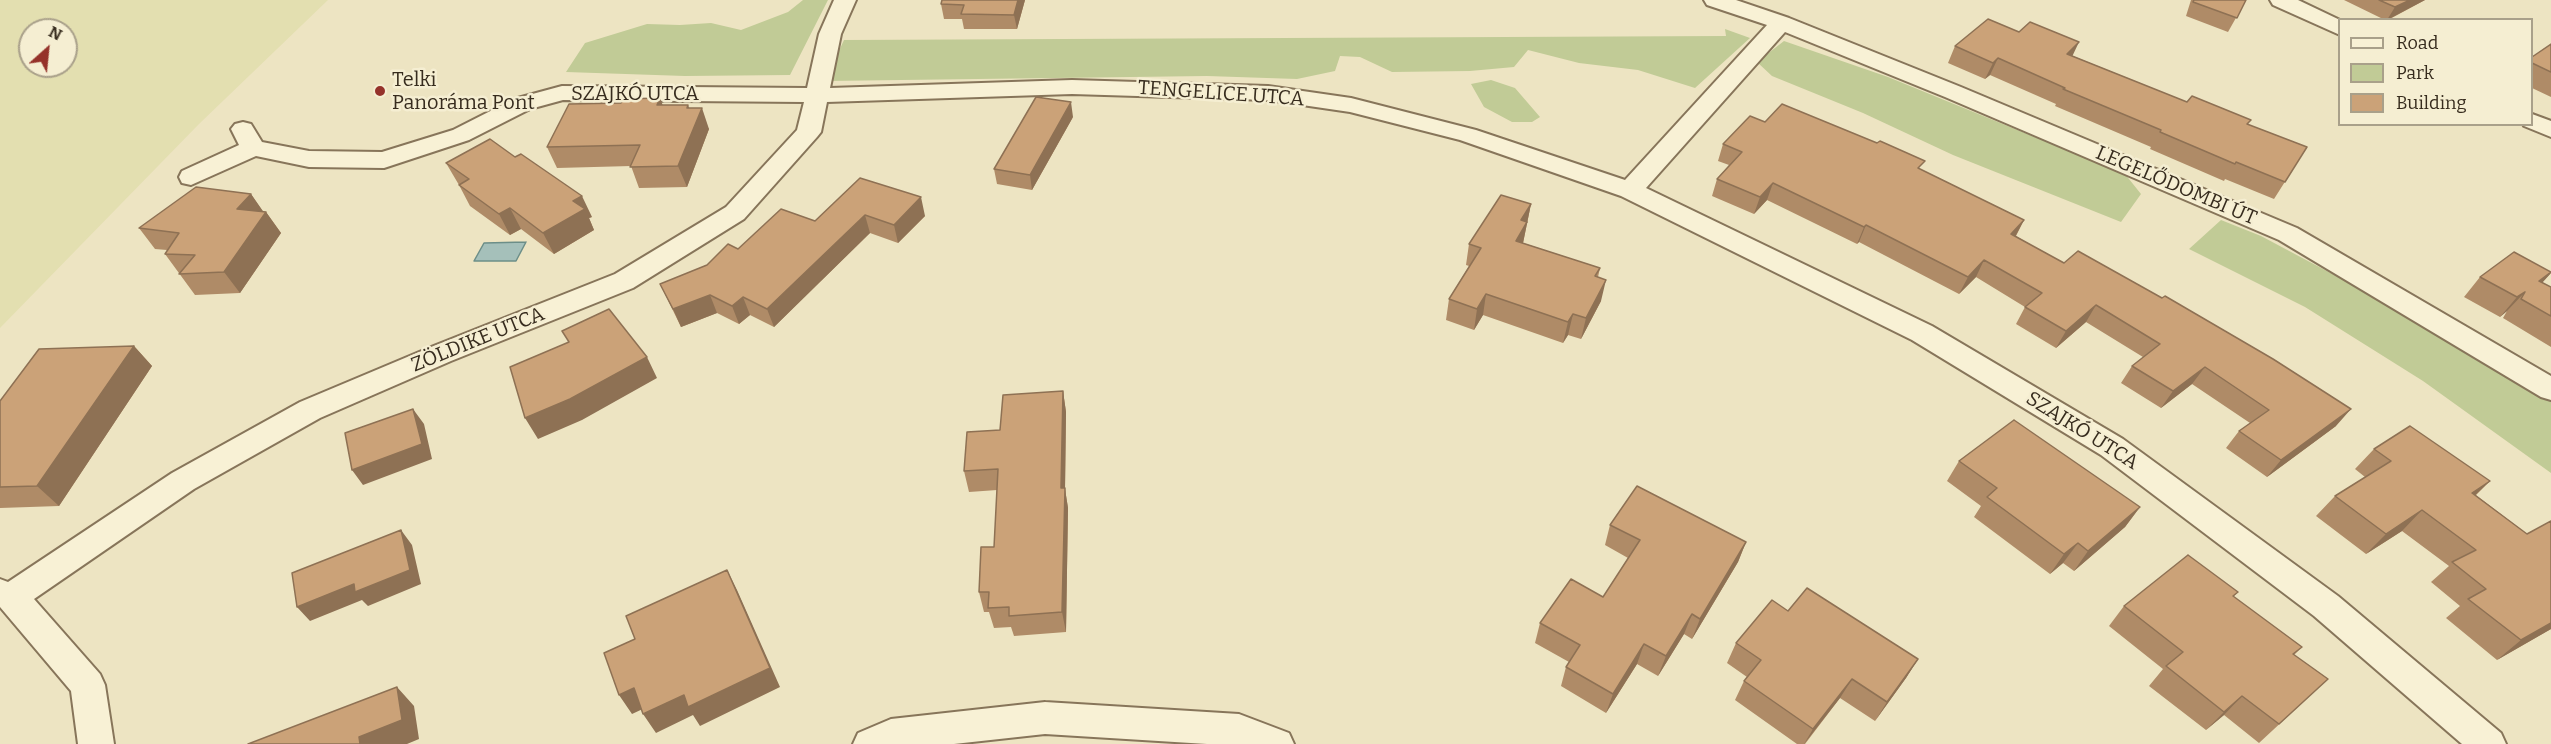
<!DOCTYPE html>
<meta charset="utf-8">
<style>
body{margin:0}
#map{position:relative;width:2551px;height:744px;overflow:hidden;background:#ede4c2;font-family:Bitter,serif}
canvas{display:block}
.legend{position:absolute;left:2338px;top:18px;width:195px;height:108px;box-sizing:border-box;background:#f5eed2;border:2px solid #a9a08a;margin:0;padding:8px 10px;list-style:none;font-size:18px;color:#372c1e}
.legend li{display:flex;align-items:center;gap:12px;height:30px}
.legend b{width:30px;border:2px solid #a9a08a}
.north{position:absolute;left:18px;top:18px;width:60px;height:60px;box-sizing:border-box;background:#f5eed2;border:2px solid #a9a08a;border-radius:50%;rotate:27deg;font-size:16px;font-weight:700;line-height:24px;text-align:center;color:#372c1e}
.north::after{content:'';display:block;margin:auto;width:21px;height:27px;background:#95322a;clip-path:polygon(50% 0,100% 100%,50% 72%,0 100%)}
</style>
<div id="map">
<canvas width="2551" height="744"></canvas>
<ul class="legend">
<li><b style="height:8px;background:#f8f1d5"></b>Road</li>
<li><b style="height:16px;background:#c1cb96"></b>Park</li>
<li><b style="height:16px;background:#cba278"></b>Building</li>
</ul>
<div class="north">N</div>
</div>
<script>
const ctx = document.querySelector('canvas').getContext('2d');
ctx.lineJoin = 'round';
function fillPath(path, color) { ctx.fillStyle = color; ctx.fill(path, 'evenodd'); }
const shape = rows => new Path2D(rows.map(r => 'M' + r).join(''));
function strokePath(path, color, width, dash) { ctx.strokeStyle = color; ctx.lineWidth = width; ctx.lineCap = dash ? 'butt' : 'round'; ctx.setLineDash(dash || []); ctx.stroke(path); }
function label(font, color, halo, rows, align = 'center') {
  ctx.font = font + ' Bitter,serif'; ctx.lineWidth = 5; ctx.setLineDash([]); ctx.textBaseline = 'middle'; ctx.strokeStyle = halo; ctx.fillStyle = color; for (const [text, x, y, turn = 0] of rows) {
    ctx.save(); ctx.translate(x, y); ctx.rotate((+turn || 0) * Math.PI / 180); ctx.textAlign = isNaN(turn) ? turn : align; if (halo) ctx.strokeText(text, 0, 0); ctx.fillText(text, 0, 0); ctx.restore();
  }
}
fillPath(shape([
 [0,0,328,0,199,124,0,328],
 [30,30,66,30,66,66,30,66]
]), '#e3dfb0');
fillPath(shape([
 [803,0,828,0,790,75,685,76,566,72,585,43,647,24,680,25,711,23,741,30,788,12],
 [1725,29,1750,38,1695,88,1638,70,1579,63,1528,50,1514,67,1470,71,1392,72,1360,57,1340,56,1335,71,1297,79,1207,76,825,81,844,40,1726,36],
 [1784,41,1888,77,2125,174,2141,194,2121,222,1953,155,1863,113,1772,76,1757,62],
 [1491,80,1515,88,1540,117,1532,122,1512,122,1484,107,1471,84],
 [2221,220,2261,236,2355,286,2551,400,2551,473,2423,381,2305,307,2189,249]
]), '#c1cb96');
const water = shape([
 [526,242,516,261,474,261,484,243,526,242]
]);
fillPath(water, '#a5c0ba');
strokePath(water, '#6c8e88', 1.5);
const minor = shape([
 [834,0,856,0,841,34,830,88,1072,80,1268,86,1351,98,1476,130,1625,180,1767,25,1707,5,1704,0,1736,0,1789,18,1961,87,2297,228,2551,376,2551,400,2541,397,2279,240,1945,97,1785,32,1646,188,1932,326,2123,439,2338,596,2501,733,2506,744,2462,744,2314,616,2101,455,1912,340,1621,196,1460,140,1350,112,1268,100,1072,94,827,102,821,132,817,137,744,219,633,288,451,361,320,418,194,489,34,599,100,674,105,685,114,744,78,744,71,691,0,607,0,579,8,582,172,473,300,402,431,347,615,274,726,207,797,130,804,102,563,100,530,109,469,140,384,168,309,167,256,156,191,185,182,183,179,177,182,171,239,145,231,129,235,124,243,122,251,124,262,142,309,151,382,152,453,130,514,99,562,86,807,88,819,34,834,0],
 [2270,0,2298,0,2340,20,2340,35,2273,5,2270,0],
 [2532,114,2551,121,2551,137,2524,126,2523,124,2532,124,2532,114],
 [1045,702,1239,714,1289,733,1294,744,1207,744,1045,734,954,744,853,744,858,733,891,719,1045,702]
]);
strokePath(minor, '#87755a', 4);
fillPath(minor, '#f8f1d5');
fillPath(shape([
 [942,0,1025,0,1017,29,964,29,962,19,944,19,941,4],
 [2191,0,2246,0,2228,32,2186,16],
 [2344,0,2425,0,2388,20,2385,20],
 [2551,44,2551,97,2532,88,2532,57],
 [1955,46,2073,56,2187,102,2307,147,2274,199,2225,179,2224,181,2150,149,2151,147,2055,106,2056,104,1990,75,1985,79,1948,63],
 [663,105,690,108,709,129,687,187,639,188,631,166,557,168,547,147],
 [1073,117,1032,190,997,184,994,169],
 [1765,122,1921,170,2024,220,2016,236,2336,426,2267,477,2226,448,2239,431,2250,423,2192,384,2161,408,2121,383,2132,366,2143,357,2086,322,2056,348,2016,324,2025,307,1976,277,1959,294,1859,242,1857,244,1767,200,1754,214,1712,196,1717,179,1729,165,1718,161,1723,144],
 [446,163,592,217,589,218,594,230,554,254,521,229,510,235,470,206,459,185],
 [860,178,925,216,898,243,870,233,774,327,750,315,739,324,717,313,681,327,660,284,707,265,738,249,815,221],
 [251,194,263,212,266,212,281,233,240,293,195,295,165,254,167,250,155,249,139,228],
 [1531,204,1523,243,1600,268,1598,277,1601,301,1581,339,1568,335,1563,343,1483,315,1474,330,1446,320,1449,299,1469,266,1466,265,1469,244],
 [2551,273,2542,282,2551,287,2551,347,2503,318,2507,311,2500,317,2464,297,2480,277],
 [134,346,152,366,59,506,0,508,0,401],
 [1063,391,1066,412,1065,489,1068,508,1066,632,1014,636,1011,627,994,628,989,612,984,612,979,592,994,547,997,490,969,492,964,471,1000,430],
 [2374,449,2490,481,2476,495,2527,534,2551,521,2551,629,2497,660,2446,618,2460,606,2431,582,2449,566,2402,531,2366,554,2316,516,2335,496,2365,477,2355,469],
 [1959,461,2140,507,2125,527,2074,571,2063,563,2050,574,1974,517,1981,506,1947,481],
 [1610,525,1746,542,1738,562,1692,639,1684,634,1658,676,1637,664,1606,713,1561,686,1566,667,1569,662,1535,643,1540,623,1603,597,1628,558,1605,545],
 [2238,592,2233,597,2302,647,2294,655,2328,679,2259,743,2224,715,2206,730,2149,686,2163,669,2109,626,2124,606],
 [1788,611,1918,659,1906,678,1875,721,1840,698,1805,744,1797,744,1735,700,1744,681,1747,677,1727,663,1736,643]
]), '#af8b67');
fillPath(shape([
 [1018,0,1025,0,1017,29,1014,15],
 [2410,0,2425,0,2387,20,2395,7],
 [2079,42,2071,59,2067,54],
 [1998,58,1990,75,1985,79,1993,63],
 [660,98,668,119,657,105],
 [1071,102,1073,117,1032,190,1030,175],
 [688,105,695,123,702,108,709,129,687,187,678,166],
 [1773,183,1767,200,1754,214,1760,197],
 [251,194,265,214,266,212,281,233,240,293,224,272,237,209],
 [582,196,592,217,589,218,594,230,554,254,543,233,573,201],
 [921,197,925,216,898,243,894,225],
 [1531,204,1523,243,1516,241,1521,220],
 [510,208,521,229,510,235,499,214],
 [865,215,870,233,774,327,767,309],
 [2024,220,2015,237,2011,234],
 [1866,225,1859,242,1857,244,1864,227],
 [1984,260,1976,277,1959,294,1968,277],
 [2551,273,2534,292,2522,300,2539,281],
 [1606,280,1601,301,1581,339,1586,318],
 [2525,292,2507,311,2500,317,2517,297],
 [1486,294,1483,315,1474,330,1477,309],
 [710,295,717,313,681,327,673,309],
 [743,297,750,315,739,324,732,306],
 [2096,305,2086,322,2056,348,2066,331],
 [1573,314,1568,335,1563,343,1568,322],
 [134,346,152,366,59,506,37,486],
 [647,357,657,378,582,420,538,439,525,418],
 [2205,367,2192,384,2161,408,2173,391],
 [1063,391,1066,412,1065,489,1068,508,1066,632,1062,612,1061,488],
 [413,409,424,424,432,459,363,485,352,470],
 [2351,409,2336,426,2267,477,2281,460],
 [2490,481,2469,501,2472,493],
 [2140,507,2125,527,2074,571,2088,551],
 [2422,510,2402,531,2366,554,2386,534],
 [401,530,412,545,421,584,368,606,362,600,310,621,297,607],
 [1746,542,1738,562,1692,639,1700,619],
 [2078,543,2063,563,2050,574,2064,554],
 [727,570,737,590,780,687,700,726,693,715,656,733,643,714],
 [1692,614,1684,634,1658,676,1666,656],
 [2551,623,2551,629,2497,660,2521,640],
 [1644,644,1637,664,1606,713,1613,694],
 [1918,659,1906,678,1875,721,1887,702],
 [1852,679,1840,698,1804,744,1813,729],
 [397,687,414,706,419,739,407,744,360,744,359,737],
 [634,688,647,707,632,714,619,695],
 [2242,696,2224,715,2206,730,2224,712]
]), '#8e7154');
const building = shape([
 [942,0,1018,0,1014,15,961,14,964,5,941,4,942,0],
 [2194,0,2246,0,2237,18,2193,2,2194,0],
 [2379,0,2410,0,2395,7,2379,0],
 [1988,19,2019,32,2030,22,2079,42,2067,54,2187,102,2192,96,2251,120,2247,124,2307,147,2285,182,2236,162,2235,164,2160,132,2161,130,2063,89,2065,88,1998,58,1993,63,1955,46,1988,19],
 [2551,44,2551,72,2532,63,2532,57,2551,44],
 [1036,97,1071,102,1030,175,994,169,1036,97],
 [660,98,657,105,688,105,687,108,702,108,678,166,630,167,640,145,547,147,569,104,621,103,623,99,660,98],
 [1782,104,1877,143,1880,141,1925,161,1918,168,2024,220,2011,234,2064,263,2078,251,2162,298,2165,296,2273,359,2351,409,2281,460,2239,431,2269,410,2205,367,2173,391,2132,366,2160,344,2096,305,2066,331,2025,307,2042,293,1984,260,1968,277,1866,225,1864,227,1773,183,1760,197,1717,179,1742,152,1723,144,1750,116,1765,122,1782,104],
 [490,139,515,157,521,154,582,196,573,201,585,209,543,233,510,208,499,214,459,185,469,179,446,163,490,139],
 [860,178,921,197,894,225,865,215,767,309,743,297,732,306,710,295,673,309,660,284,707,265,728,244,738,249,781,209,815,221,860,178],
 [196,187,251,194,237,209,266,212,224,272,179,274,195,255,165,254,179,233,139,228,196,187],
 [1501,195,1531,204,1521,220,1527,222,1516,241,1600,268,1595,276,1606,280,1586,318,1573,314,1568,322,1486,294,1477,309,1449,299,1481,248,1469,244,1501,195],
 [2514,252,2551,272,2539,281,2551,287,2551,316,2521,299,2525,292,2517,297,2480,277,2514,252],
 [609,309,647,357,570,399,525,418,510,367,569,342,562,331,609,309],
 [134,346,37,486,0,487,0,401,39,349,134,346],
 [1063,391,1061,488,1065,488,1062,612,1009,616,1009,607,988,608,989,592,979,592,981,547,994,547,998,469,964,471,967,432,1000,430,1003,395,1063,391],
 [413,409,422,444,352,470,345,433,413,409],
 [2014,420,2140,507,2088,551,2078,543,2064,554,1987,497,1997,488,1959,461,2014,420],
 [2410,426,2490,481,2472,493,2527,534,2551,521,2551,623,2521,640,2468,599,2486,589,2452,562,2476,550,2422,510,2386,534,2335,496,2391,461,2374,449,2410,426],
 [1637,486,1746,542,1700,619,1692,614,1666,656,1644,644,1613,694,1566,667,1580,645,1540,623,1571,579,1603,597,1640,540,1610,525,1637,486],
 [401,530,410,570,355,592,354,584,297,607,292,573,401,530],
 [2188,555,2238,592,2233,596,2302,647,2293,654,2328,679,2279,724,2242,696,2224,712,2166,666,2183,652,2124,606,2188,555],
 [727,570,770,668,688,707,684,695,643,714,634,688,619,695,604,653,635,639,626,616,727,570],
 [1807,588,1918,659,1887,702,1852,679,1813,729,1744,681,1761,660,1736,643,1772,600,1788,611,1807,588],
 [397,687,402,720,359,737,360,744,248,744,397,687]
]);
fillPath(building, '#cba278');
strokePath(building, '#8e7154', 1.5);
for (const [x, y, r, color] of [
 [380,91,6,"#95322a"]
]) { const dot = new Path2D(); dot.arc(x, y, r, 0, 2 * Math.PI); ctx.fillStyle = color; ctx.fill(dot); strokePath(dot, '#f5eed2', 2); }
label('20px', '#372c1e', '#f5eed2', [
 ["Telki",392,80],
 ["Panoráma Pont",392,103]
], 'left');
label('20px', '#372c1e', '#f5eed2', [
 ["SZAJKÓ UTCA",635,94],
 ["TENGELICE UTCA",1221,94,4],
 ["LEGELŐDOMBI ÚT",2176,186,23],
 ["ZÖLDIKE UTCA",478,340,-22],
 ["SZAJKÓ UTCA",2082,431,32]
]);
</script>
